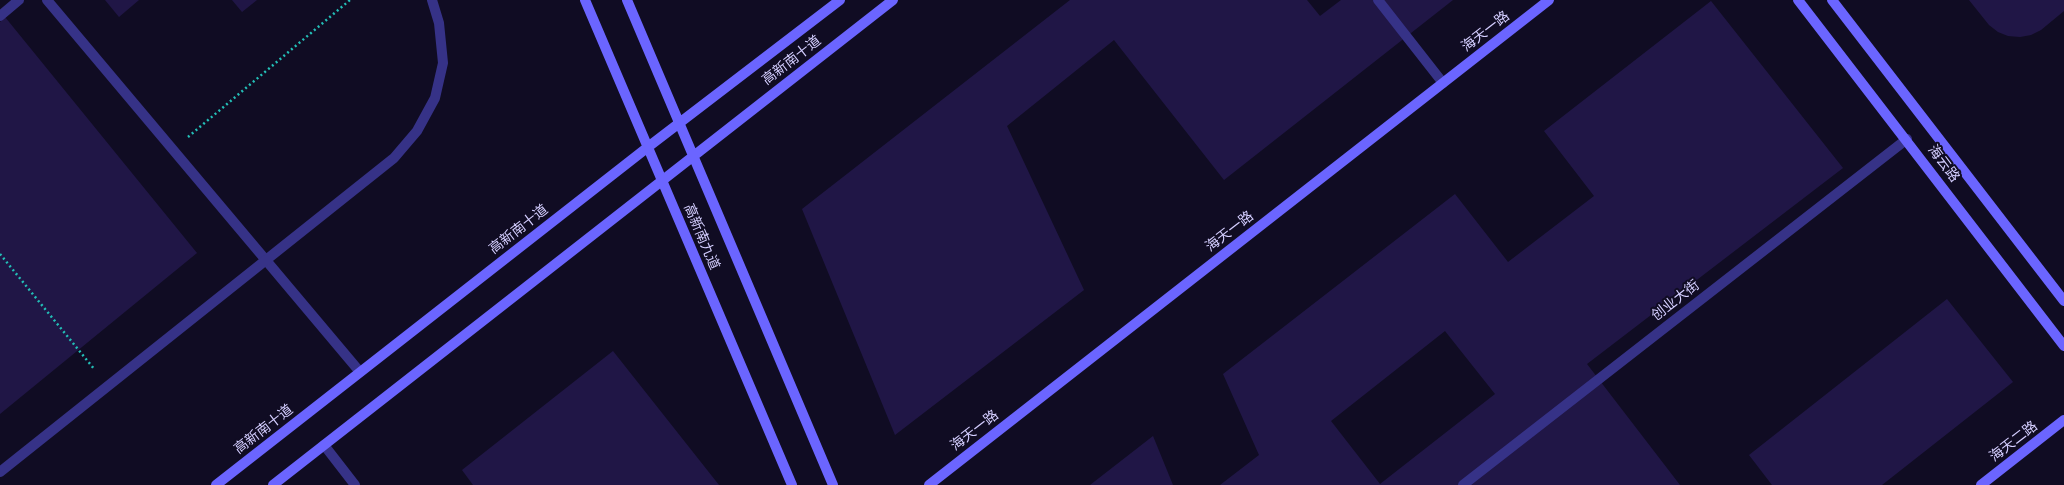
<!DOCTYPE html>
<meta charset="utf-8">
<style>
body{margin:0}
canvas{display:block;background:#100c23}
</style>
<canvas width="2064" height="485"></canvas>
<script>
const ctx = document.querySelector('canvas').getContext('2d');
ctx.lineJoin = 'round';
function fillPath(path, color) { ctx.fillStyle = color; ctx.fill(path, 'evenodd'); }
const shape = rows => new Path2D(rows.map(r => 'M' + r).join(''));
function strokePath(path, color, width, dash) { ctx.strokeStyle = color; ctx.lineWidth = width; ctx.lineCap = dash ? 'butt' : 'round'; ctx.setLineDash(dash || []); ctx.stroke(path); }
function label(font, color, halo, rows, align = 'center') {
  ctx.font = font + ' "Roboto Condensed","Noto Sans SC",sans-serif'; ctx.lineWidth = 4; ctx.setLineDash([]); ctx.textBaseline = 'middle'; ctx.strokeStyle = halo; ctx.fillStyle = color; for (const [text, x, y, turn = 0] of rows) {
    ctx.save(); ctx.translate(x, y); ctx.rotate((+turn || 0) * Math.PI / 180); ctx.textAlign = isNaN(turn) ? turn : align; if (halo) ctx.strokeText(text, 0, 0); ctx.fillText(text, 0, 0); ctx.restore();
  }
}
fillPath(shape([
 [105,0,139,0,119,17],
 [232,0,257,0,242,12],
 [1070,0,1307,0,1320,16,1341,0,1453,0,1224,180,1114,40,1007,126,1084,290,895,435,802,209],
 [1969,0,2064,0,2064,11,2041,30,2031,35,2020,37,2008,36,1998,32,1989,25],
 [1711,1,1843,168,1587,364,1680,485,1220,485,1259,455,1223,374,1455,194,1508,262,1594,196,1544,131],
 [1445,331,1495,394,1380,484,1331,421],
 [5,17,197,253,0,414,0,22],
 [1947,299,2013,382,1882,485,1772,485,1749,455],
 [613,351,719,485,473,485,462,470],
 [1153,436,1173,485,1090,485]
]), '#201646');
strokePath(shape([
 [188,137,350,0],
 [0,254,95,370]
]), '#23bfb7', 2.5, [2, 3]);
strokePath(shape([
 [47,0,360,372],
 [0,16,19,0]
]), '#363287', 10);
strokePath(shape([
 [1378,0,1443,83],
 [324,445,355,485],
 [0,472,394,158,417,131,435,98,443,63,439,23,432,0],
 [1463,485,1907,139]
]), '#363287', 10);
strokePath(shape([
 [585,0,792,485],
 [627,0,833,485],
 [1798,0,2064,346],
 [1832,0,2064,301],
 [216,485,648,147,840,0],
 [273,485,893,0],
 [929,485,1549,0],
 [1981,485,2064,420]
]), '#6b65ff', 10);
label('14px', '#d4ceff', '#100c23', [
 ["海天一路",1486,32,-38],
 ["高新南十道",792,61,-38],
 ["海云路",1943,164,53],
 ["高新南十道",519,230,-38],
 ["海天一路",1230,232,-38],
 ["高新南九道",701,237,67],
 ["创业大街",1676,301,-38],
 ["高新南十道",264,430,-38],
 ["海天一路",975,431,-38],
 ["海天二路",2014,442,-38]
]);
</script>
